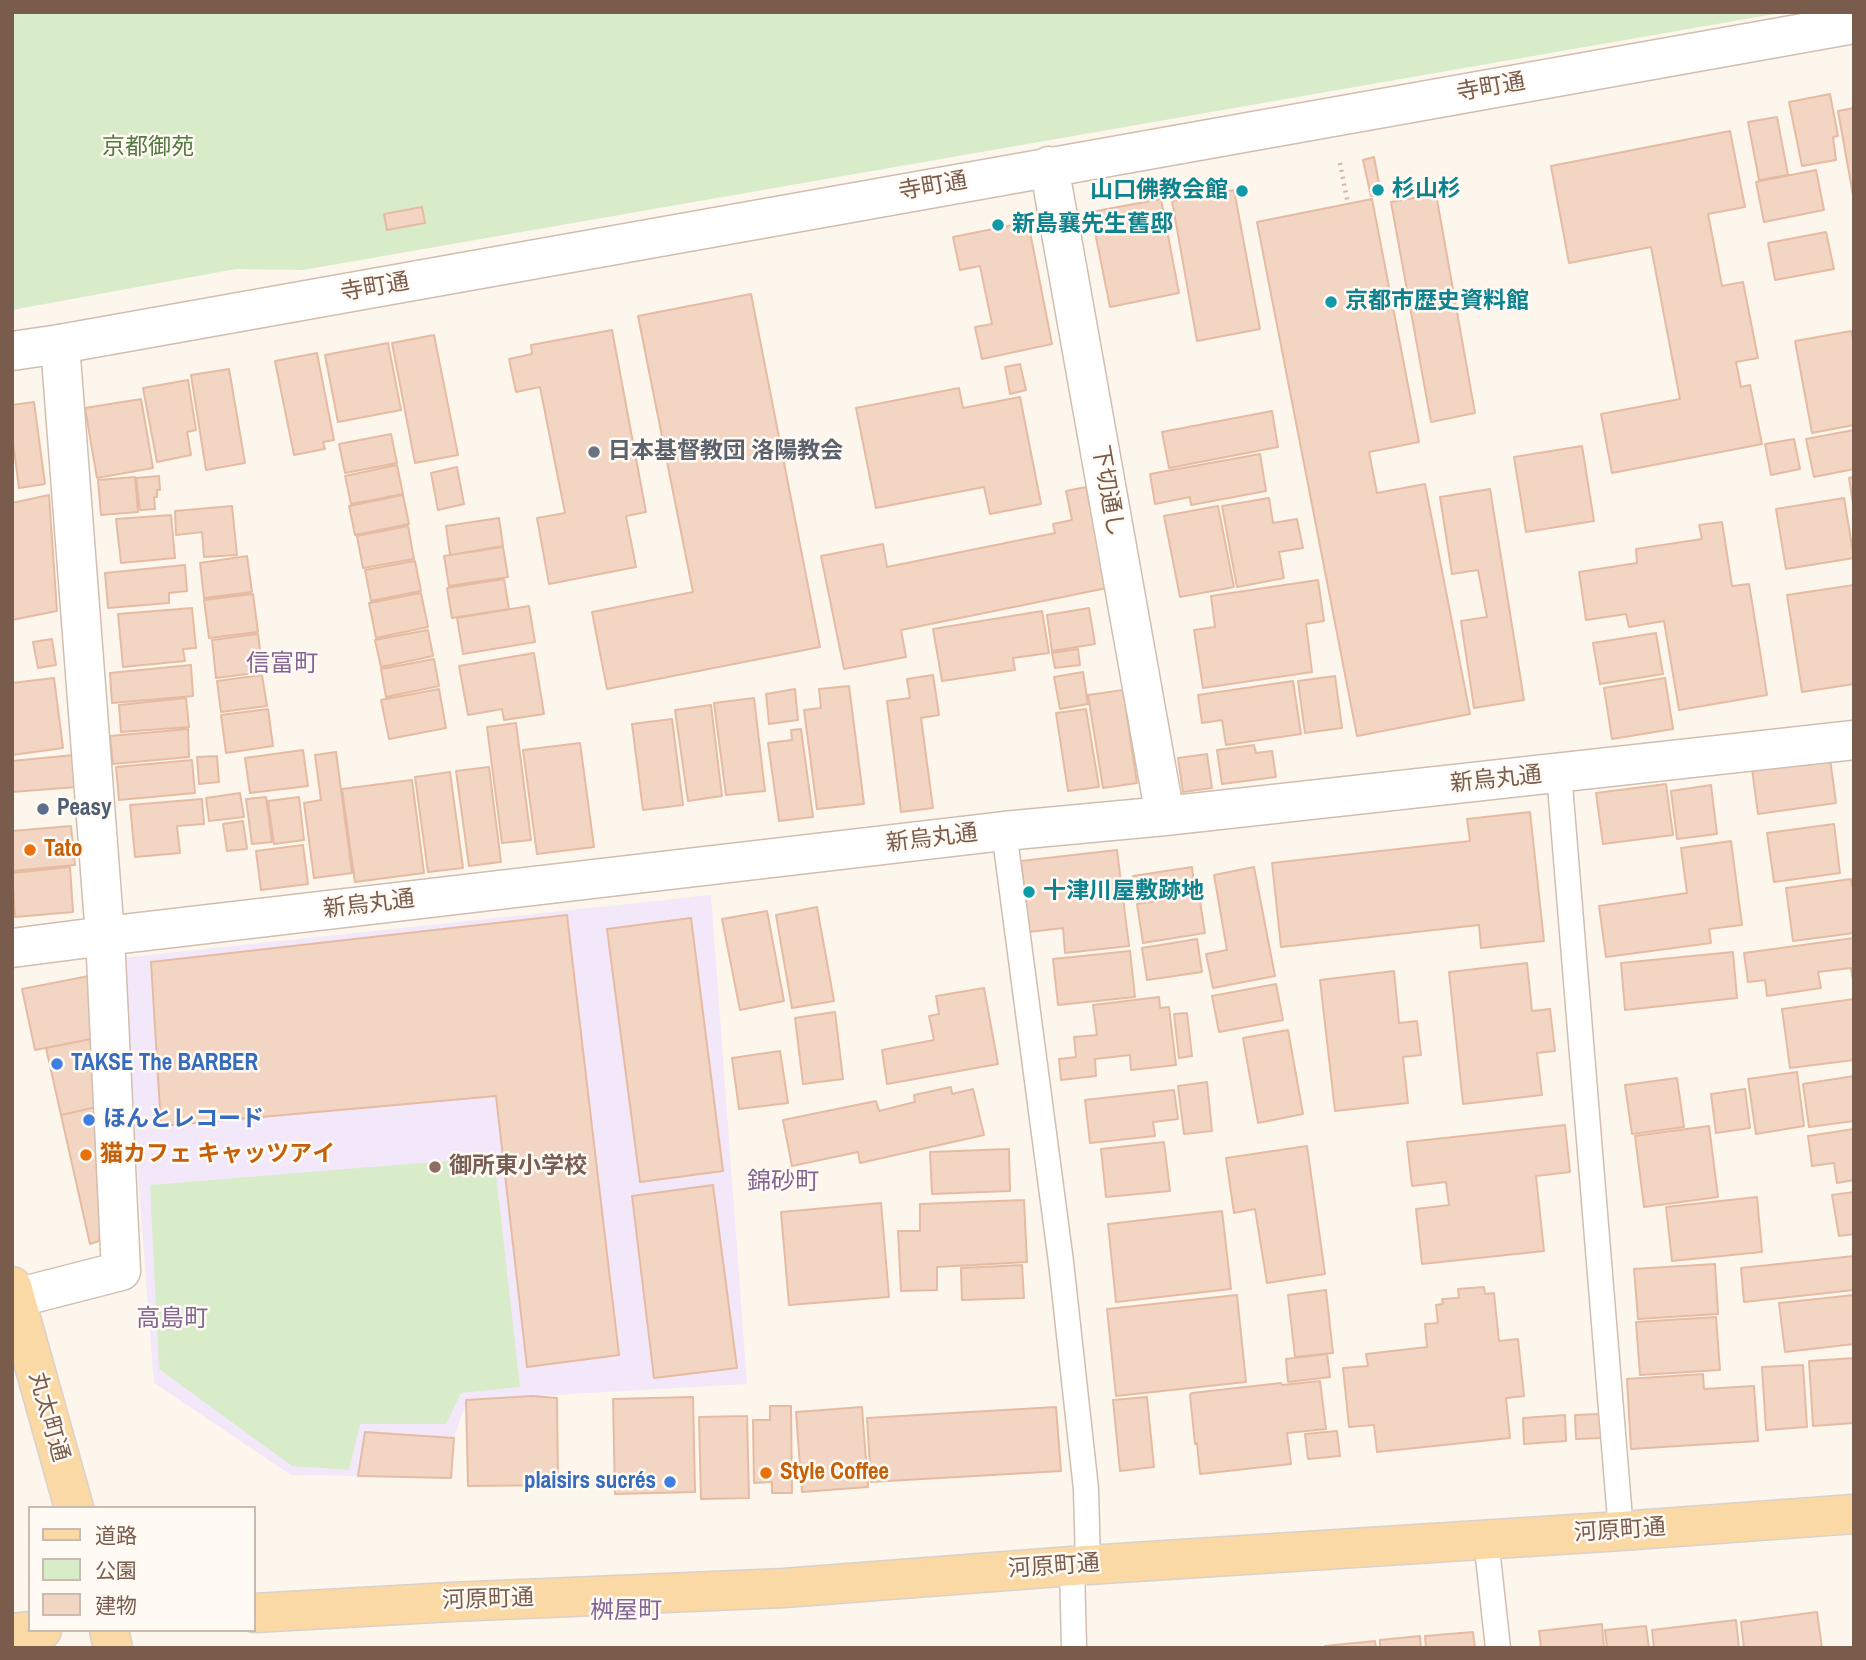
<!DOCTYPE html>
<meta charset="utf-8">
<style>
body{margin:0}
#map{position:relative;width:1866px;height:1660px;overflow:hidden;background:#fdf6ec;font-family:"Archivo Narrow","Noto Sans JP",sans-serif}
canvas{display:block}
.frame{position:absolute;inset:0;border:14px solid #7a5c4d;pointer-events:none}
.legend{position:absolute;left:28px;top:1506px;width:228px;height:126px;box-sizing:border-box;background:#fffaf3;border:2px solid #cabbb1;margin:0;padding:9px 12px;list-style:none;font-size:21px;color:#7a5c4d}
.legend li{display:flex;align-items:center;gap:14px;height:35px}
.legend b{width:35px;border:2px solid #cabbb1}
</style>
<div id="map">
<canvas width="1866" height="1660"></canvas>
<div class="frame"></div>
<ul class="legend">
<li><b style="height:9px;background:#fbd9a5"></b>道路</li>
<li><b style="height:19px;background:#d8ecc9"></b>公園</li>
<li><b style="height:19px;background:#f3d5c3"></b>建物</li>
</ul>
</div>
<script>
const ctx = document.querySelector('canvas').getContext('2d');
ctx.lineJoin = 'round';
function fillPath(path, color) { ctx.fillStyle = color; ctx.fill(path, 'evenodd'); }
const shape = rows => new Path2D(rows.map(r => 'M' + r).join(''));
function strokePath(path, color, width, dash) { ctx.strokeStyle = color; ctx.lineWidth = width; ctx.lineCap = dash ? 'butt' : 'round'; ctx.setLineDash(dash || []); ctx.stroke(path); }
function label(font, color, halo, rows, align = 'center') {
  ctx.font = font + ' "Archivo Narrow","Noto Sans JP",sans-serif'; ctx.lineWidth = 5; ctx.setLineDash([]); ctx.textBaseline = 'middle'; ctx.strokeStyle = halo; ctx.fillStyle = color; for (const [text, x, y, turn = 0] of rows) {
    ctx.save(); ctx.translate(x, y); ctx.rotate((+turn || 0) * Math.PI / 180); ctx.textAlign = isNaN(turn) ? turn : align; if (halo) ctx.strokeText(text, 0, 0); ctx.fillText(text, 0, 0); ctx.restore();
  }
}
fillPath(shape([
 [711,895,747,1384,467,1400,454,1438,365,1432,358,1476,291,1475,154,1383,121,958]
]), '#f3e8fa');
fillPath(shape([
 [12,12,1786,12,303,270,236,269,12,310],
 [494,1157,520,1387,461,1393,446,1424,360,1424,349,1470,292,1466,159,1369,150,1185]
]), '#d8ecc9');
const building = shape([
 [1830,94,1838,136,1833,137,1836,160,1802,166,1789,102,1830,94],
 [1854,108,1854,195,1853,195,1838,111,1854,108],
 [1777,117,1788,175,1759,180,1748,122,1777,117],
 [1730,131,1745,207,1708,214,1722,286,1743,282,1758,358,1736,362,1741,387,1750,385,1762,444,1612,473,1601,414,1680,399,1651,247,1569,263,1551,166,1730,131],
 [1374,157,1381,194,1371,196,1363,160,1374,157],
 [1816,170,1824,210,1764,222,1756,182,1816,170],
 [1234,190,1260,329,1197,341,1172,201,1234,190],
 [1436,194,1475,413,1431,422,1391,202,1436,194],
 [1161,199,1179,293,1110,307,1091,212,1161,199],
 [1372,199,1419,442,1369,452,1377,493,1425,484,1470,714,1357,736,1257,222,1372,199],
 [422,207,425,223,387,230,384,214,422,207],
 [1028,222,1052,344,982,359,975,327,992,324,980,266,960,270,953,237,1028,222],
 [1826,232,1834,269,1775,280,1768,243,1826,232],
 [751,294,820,647,607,689,592,612,693,592,638,316,751,294],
 [612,330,646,512,626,516,636,567,549,584,537,518,565,513,540,387,516,392,509,359,532,354,531,345,612,330],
 [1851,331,1854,344,1854,425,1812,433,1795,341,1851,331],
 [434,335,458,455,415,463,392,343,434,335],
 [388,343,401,410,338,422,325,355,388,343],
 [317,353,334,440,323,442,325,449,294,455,275,361,317,353],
 [1020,364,1026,390,1010,394,1005,367,1020,364],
 [229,369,245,463,206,470,191,375,229,369],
 [188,380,196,430,187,432,191,455,157,462,143,388,188,380],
 [959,388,963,408,1020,397,1041,504,990,514,984,487,876,508,856,408,959,388],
 [141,399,153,468,97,478,85,408,141,399],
 [34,402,45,484,19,488,12,435,12,405,34,402],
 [1272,411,1278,447,1169,468,1162,432,1272,411],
 [1854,430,1854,469,1814,477,1806,439,1854,430],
 [391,434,397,463,345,473,339,444,391,434],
 [1794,439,1800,469,1771,475,1765,444,1794,439],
 [1582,446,1594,521,1526,532,1514,457,1582,446],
 [1260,454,1266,491,1191,505,1190,497,1155,504,1150,474,1260,454],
 [397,465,403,494,351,504,345,476,397,465],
 [457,467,464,504,438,510,431,473,457,467],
 [159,476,160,490,157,490,157,497,154,497,155,509,140,510,136,478,159,476],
 [135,477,138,512,101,515,98,480,135,477],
 [1854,477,1854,510,1849,478,1854,477],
 [1086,487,1107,588,901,630,906,657,844,669,821,556,883,544,887,567,1055,533,1053,524,1072,520,1066,491,1086,487],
 [1490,489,1524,700,1474,708,1461,621,1487,617,1478,570,1452,574,1440,497,1490,489],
 [49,495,57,611,12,620,12,503,49,495],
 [403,495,409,524,355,535,349,506,403,495],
 [1269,498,1273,523,1297,519,1303,548,1279,552,1284,578,1237,587,1222,506,1269,498],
 [1844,498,1854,558,1786,569,1776,509,1844,498],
 [232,506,237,555,204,557,202,532,176,535,175,511,232,506],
 [1218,506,1234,587,1180,597,1164,516,1218,506],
 [171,515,175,558,121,563,116,519,171,515],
 [499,518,503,546,450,555,446,526,499,518],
 [1722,522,1732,586,1749,584,1767,695,1679,710,1664,621,1629,627,1626,614,1586,620,1579,572,1637,563,1636,549,1702,539,1699,525,1722,522],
 [408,526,414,559,363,568,357,536,408,526],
 [503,547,508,577,449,586,444,556,503,547],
 [247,556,252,592,204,598,200,563,247,556],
 [415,561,421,591,371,601,365,570,415,561],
 [185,565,187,591,169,593,169,603,108,608,105,573,185,565],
 [504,579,509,609,452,618,447,588,504,579],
 [1318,580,1324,621,1306,624,1312,672,1203,688,1194,630,1215,627,1211,596,1318,580],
 [1854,585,1854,684,1802,692,1787,595,1854,585],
 [421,593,428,627,376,638,369,603,421,593],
 [253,594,258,632,209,638,204,600,253,594],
 [529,606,535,642,463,654,457,618,529,606],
 [192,608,196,648,183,649,185,661,123,667,118,614,192,608],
 [1089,608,1095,644,1052,651,1047,615,1089,608],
 [1042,611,1049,653,1013,658,1015,670,942,681,933,629,1042,611],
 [428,630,433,656,381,667,375,640,428,630],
 [1656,633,1663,674,1600,684,1593,643,1656,633],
 [258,634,263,672,216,678,212,640,258,634],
 [52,639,56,665,38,668,33,642,52,639],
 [1078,649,1080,665,1055,668,1052,653,1078,649],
 [534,653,544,714,504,720,502,709,468,715,459,666,534,653],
 [434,659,439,686,386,697,381,669,434,659],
 [191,665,193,696,112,703,110,673,191,665],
 [1083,672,1088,704,1060,709,1054,677,1083,672],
 [262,675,267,706,221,712,217,681,262,675],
 [933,675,939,715,921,718,933,808,901,812,887,701,910,698,907,679,933,675],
 [1335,676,1342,728,1305,733,1298,681,1335,676],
 [54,678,63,748,12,755,12,683,54,678],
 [1665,678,1673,729,1612,739,1604,688,1665,678],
 [1293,681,1301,734,1226,745,1222,720,1202,723,1198,695,1293,681],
 [849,686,864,804,817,809,804,710,821,708,819,689,849,686],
 [439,689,446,728,389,739,381,700,439,689],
 [795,689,798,720,769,724,766,694,795,689],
 [1123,690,1137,783,1103,788,1088,695,1123,690],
 [186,698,189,727,121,732,119,705,186,698],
 [754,698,765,791,726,795,714,703,754,698],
 [711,705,722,796,688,801,675,710,711,705],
 [268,709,273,746,226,753,221,715,268,709],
 [1086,709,1099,787,1068,791,1056,713,1086,709],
 [672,719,683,805,643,810,632,724,672,719],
 [516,723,531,840,502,843,487,727,516,723],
 [188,729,189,757,113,764,110,736,188,729],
 [801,729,813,817,779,821,768,743,792,740,791,730,801,729],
 [580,743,594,847,537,854,523,750,580,743],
 [1254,745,1256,753,1272,751,1276,777,1222,784,1217,750,1254,745],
 [303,750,308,786,250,793,245,758,303,750],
 [336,752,352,873,314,878,304,803,321,800,315,755,336,752],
 [1207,754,1212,788,1183,792,1178,758,1207,754],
 [74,755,77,787,12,792,12,761,74,755],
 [217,756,219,782,199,784,197,757,217,756],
 [1830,759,1836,803,1758,814,1752,769,1830,759],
 [192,760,195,793,119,800,116,767,192,760],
 [489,767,501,862,469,866,456,771,489,767],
 [450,772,463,868,428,872,415,777,450,772],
 [412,780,424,873,355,882,342,789,412,780],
 [1666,784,1673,835,1603,844,1596,793,1666,784],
 [1711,785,1717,834,1677,839,1671,791,1711,785],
 [240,793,244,817,209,821,206,798,240,793],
 [266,797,272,842,252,844,246,799,266,797],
 [299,797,304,840,274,844,268,801,299,797],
 [202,799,204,824,177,826,180,853,135,857,130,805,202,799],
 [1530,812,1544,941,1481,948,1479,925,1281,947,1272,863,1470,841,1467,819,1530,812],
 [243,821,247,849,227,851,223,824,243,821],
 [1834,824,1840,873,1774,882,1767,833,1834,824],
 [71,826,75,865,12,871,12,831,71,826],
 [1731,841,1742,925,1709,929,1711,943,1606,957,1599,906,1687,893,1681,848,1731,841],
 [303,845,308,884,261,890,256,851,303,845],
 [1117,850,1129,946,1065,953,1063,928,1029,932,1021,861,1117,850],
 [70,867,73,912,15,917,12,873,70,867],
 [1192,867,1195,893,1137,901,1133,876,1192,867],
 [1254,867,1275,976,1213,988,1206,954,1227,950,1214,875,1254,867],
 [1851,879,1854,894,1854,933,1793,941,1786,888,1851,879],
 [1199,895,1205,933,1143,943,1137,904,1199,895],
 [817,907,834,1001,792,1008,776,915,817,907],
 [767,911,784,1001,740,1010,722,919,767,911],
 [567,915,619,1355,527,1367,496,1096,161,1126,151,962,567,915],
 [691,918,723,1171,640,1182,607,929,691,918],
 [1854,938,1854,985,1851,968,1818,972,1821,988,1767,996,1765,980,1748,982,1744,953,1854,938],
 [1197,939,1202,972,1147,980,1142,948,1197,939],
 [1130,951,1135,997,1058,1005,1053,959,1130,951],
 [1733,952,1737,998,1625,1010,1621,963,1733,952],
 [1527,963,1532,1011,1550,1009,1555,1051,1537,1053,1542,1095,1463,1104,1449,972,1527,963],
 [1394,971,1399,1023,1417,1021,1421,1055,1403,1057,1408,1103,1335,1111,1320,980,1394,971],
 [94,975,101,1037,35,1050,22,989,94,975],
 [1276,984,1283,1020,1219,1032,1212,996,1276,984],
 [984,988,998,1064,887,1084,882,1050,934,1040,929,1016,939,1014,936,996,984,988],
 [1159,997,1160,1008,1169,1007,1176,1065,1131,1070,1130,1055,1095,1059,1096,1076,1061,1080,1059,1059,1076,1057,1074,1037,1097,1035,1093,1005,1159,997],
 [1854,999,1854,1060,1790,1068,1782,1009,1854,999],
 [835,1012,843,1079,803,1084,795,1018,835,1012],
 [1187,1013,1192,1056,1179,1058,1174,1014,1187,1013],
 [1288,1030,1303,1114,1258,1123,1243,1038,1288,1030],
 [101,1037,110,1104,61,1115,46,1048,101,1037],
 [780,1051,788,1103,739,1109,732,1058,780,1051],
 [1797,1072,1804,1126,1756,1134,1748,1079,1797,1072],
 [1854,1076,1854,1121,1809,1127,1803,1084,1854,1076],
 [1677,1078,1684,1127,1632,1134,1625,1085,1677,1078],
 [1207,1082,1212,1131,1184,1134,1178,1086,1207,1082],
 [951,1087,952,1094,973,1089,984,1135,860,1163,858,1152,792,1166,783,1120,876,1101,879,1111,915,1102,914,1095,951,1087],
 [1745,1089,1750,1128,1716,1133,1711,1094,1745,1089],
 [1174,1090,1178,1119,1153,1122,1155,1136,1090,1143,1085,1100,1174,1090],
 [110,1104,99,1241,90,1244,61,1115,110,1104],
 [1565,1125,1570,1172,1536,1176,1544,1251,1422,1264,1416,1209,1449,1205,1446,1182,1412,1186,1407,1142,1565,1125],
 [1709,1126,1718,1197,1644,1207,1635,1136,1709,1126],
 [1854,1129,1854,1180,1837,1183,1834,1163,1812,1166,1808,1136,1854,1129],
 [1164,1142,1170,1191,1106,1197,1101,1149,1164,1142],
 [1307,1146,1325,1274,1267,1283,1255,1209,1234,1213,1226,1158,1307,1146],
 [1009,1149,1010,1191,932,1194,930,1152,1009,1149],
 [713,1185,737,1368,654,1378,632,1196,713,1185],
 [1854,1192,1854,1234,1839,1236,1832,1195,1854,1192],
 [1757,1197,1762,1252,1672,1261,1666,1207,1757,1197],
 [1024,1200,1027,1262,937,1267,937,1290,901,1291,898,1231,920,1231,920,1204,1024,1200],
 [881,1203,889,1297,789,1305,781,1212,881,1203],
 [1222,1211,1231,1289,1116,1302,1108,1224,1222,1211],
 [1854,1256,1854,1290,1744,1302,1741,1268,1854,1256],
 [1715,1264,1718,1314,1638,1319,1634,1269,1715,1264],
 [1022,1265,1024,1298,962,1300,961,1268,1022,1265],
 [1484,1287,1485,1294,1494,1293,1499,1341,1518,1339,1524,1396,1506,1398,1510,1438,1377,1452,1374,1425,1349,1427,1343,1368,1368,1366,1366,1354,1427,1347,1425,1324,1438,1323,1436,1305,1443,1304,1442,1299,1459,1298,1458,1289,1484,1287],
 [1326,1290,1333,1353,1295,1357,1288,1295,1326,1290],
 [1237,1295,1246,1382,1116,1396,1107,1309,1237,1295],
 [1854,1295,1854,1344,1785,1352,1779,1303,1854,1295],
 [1716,1317,1720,1370,1640,1375,1636,1322,1716,1317],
 [1327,1354,1330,1377,1288,1382,1286,1359,1327,1354],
 [1854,1358,1854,1423,1813,1426,1809,1361,1854,1358],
 [1803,1365,1807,1427,1766,1430,1762,1367,1803,1365],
 [1703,1374,1704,1389,1754,1386,1758,1441,1631,1449,1627,1379,1703,1374],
 [1320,1381,1326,1429,1287,1433,1291,1464,1200,1474,1197,1443,1195,1444,1190,1395,1192,1393,1281,1383,1282,1385,1320,1381],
 [532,1396,557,1398,558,1485,468,1486,466,1400,532,1396],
 [693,1397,695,1492,615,1494,613,1399,693,1397],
 [1147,1397,1154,1467,1120,1471,1113,1400,1147,1397],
 [770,1406,791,1406,792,1493,772,1493,772,1482,754,1483,753,1420,770,1420,770,1406],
 [862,1407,868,1487,802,1492,796,1412,862,1407],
 [1056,1407,1061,1471,871,1482,867,1418,1056,1407],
 [1600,1414,1602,1438,1576,1439,1575,1415,1600,1414],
 [1565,1415,1566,1441,1524,1444,1523,1418,1565,1415],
 [747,1416,749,1498,701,1499,699,1417,747,1416],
 [1337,1431,1340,1456,1308,1459,1305,1434,1337,1431],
 [365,1432,454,1438,451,1478,358,1476,365,1432],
 [1817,1612,1822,1648,1744,1648,1741,1622,1817,1612],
 [1736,1620,1739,1648,1654,1648,1652,1630,1736,1620],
 [1602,1624,1604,1648,1541,1648,1539,1631,1602,1624],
 [1646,1626,1649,1648,1607,1648,1605,1630,1646,1626],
 [1473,1632,1475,1648,1426,1648,1425,1636,1473,1632],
 [1420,1636,1421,1648,1380,1648,1380,1640,1420,1636],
 [1375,1641,1376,1648,1325,1648,1325,1646,1375,1641]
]);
fillPath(building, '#f3d5c3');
strokePath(building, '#e6bba3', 2);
const service = shape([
 [1559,773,1621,1531],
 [1004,831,1061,1262,1086,1489,1088,1565],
 [1486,1539,1498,1648],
 [1072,1566,1074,1648]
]);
const minor = shape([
 [1049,166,1165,816],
 [12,948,105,936,1004,831,1165,816,1854,740],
 [12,1299,121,1271,105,936,60,344]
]);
const tertiary = shape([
 [12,351,60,344,1854,24]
]);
const primary = shape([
 [12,1286,74,1508],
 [254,1613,452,1602,784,1588,1072,1566,1621,1531,1854,1514],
 [109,1630,113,1648],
 [12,1633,42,1630]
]);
strokePath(service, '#d1beb0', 27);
strokePath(minor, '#d1beb0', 41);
strokePath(tertiary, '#d1beb0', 41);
strokePath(primary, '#dad1cd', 41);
strokePath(shape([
 [1340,163,1348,204]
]), '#d9b8a5', 4.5, [2, 5]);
strokePath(service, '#fff', 24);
strokePath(minor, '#fff', 38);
strokePath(tertiary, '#fff', 38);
strokePath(primary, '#fbd9a5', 38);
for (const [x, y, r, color] of [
 [1378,190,7,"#0f9aa8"],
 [1242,191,7,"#0f9aa8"],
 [998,225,7,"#0f9aa8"],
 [1331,302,7,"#0f9aa8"],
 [594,452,7,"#6b7280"],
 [43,809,7,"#5c6f8a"],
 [30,850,7,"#e8710a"],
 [1029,892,7,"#0f9aa8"],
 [57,1064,7,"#3f7fe0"],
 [89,1120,7,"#3f7fe0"],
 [86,1155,7,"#e8710a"],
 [435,1167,7,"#8d6e63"],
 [766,1473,7,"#e8710a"],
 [670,1482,7,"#3f7fe0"]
]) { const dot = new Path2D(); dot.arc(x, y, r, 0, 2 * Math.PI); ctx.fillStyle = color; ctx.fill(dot); strokePath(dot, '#fffaf3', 2.5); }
label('23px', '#7a5c4d', '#fffaf3', [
 ["寺町通",1491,88,-10],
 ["寺町通",933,187,-10],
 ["寺町通",375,288,-10],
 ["下切通し",1107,491,80],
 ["新烏丸通",1496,780,-6],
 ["新烏丸通",932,839,-7],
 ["新烏丸通",369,905,-7],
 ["丸太町通",48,1417,74],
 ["河原町通",1620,1531,-4],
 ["河原町通",1054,1567,-4],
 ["河原町通",488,1600,-2]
]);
label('23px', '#537a41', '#fffaf3', [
 ["京都御苑",148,148]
]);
label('bold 23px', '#0d838f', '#fffaf3', [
 ["杉山杉",1392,190],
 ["山口佛教会館",1228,191,"right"],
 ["新島襄先生舊邸",1012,225],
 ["京都市歴史資料館",1345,302],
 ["十津川屋敷跡地",1043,892]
], 'left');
label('bold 23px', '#5b616d', '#fffaf3', [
 ["日本基督教団 洛陽教会",608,452]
], 'left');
label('bold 23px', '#4e5e75', '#fffaf3', [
 ["Peasy",57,809]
], 'left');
label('bold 23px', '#c56008', '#fffaf3', [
 ["Tato",44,850],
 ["猫カフェ キャッツアイ",100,1155],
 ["Style Coffee",780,1473]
], 'left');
label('bold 23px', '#366cbe', '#fffaf3', [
 ["TAKSE The BARBER",71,1064],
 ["ほんとレコード",103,1120],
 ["plaisirs sucrés",656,1482,"right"]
], 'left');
label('bold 23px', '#785e54', '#fffaf3', [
 ["御所東小学校",449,1167]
], 'left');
label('24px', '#846695', '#fffaf3', [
 ["信富町",282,665],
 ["錦砂町",783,1183],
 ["高島町",172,1320],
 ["桝屋町",626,1612]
]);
</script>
